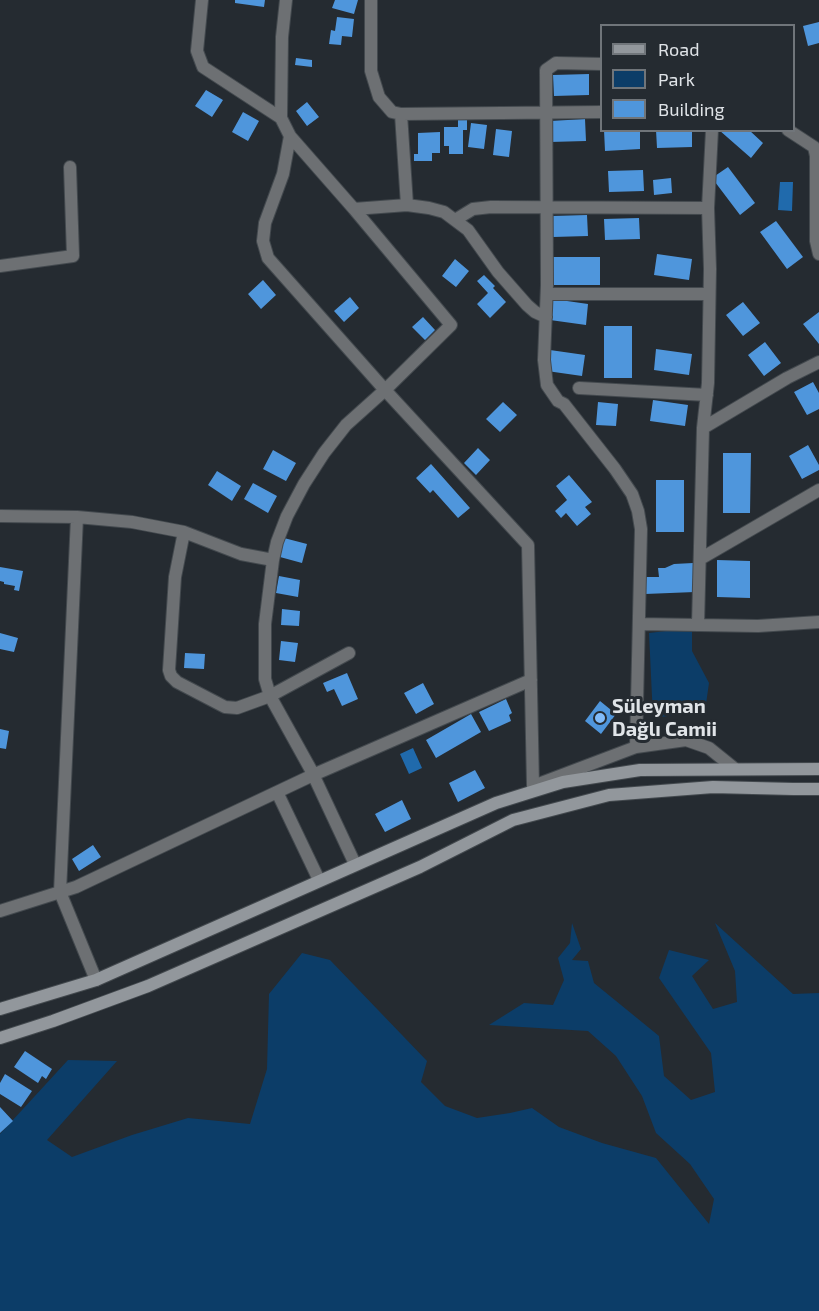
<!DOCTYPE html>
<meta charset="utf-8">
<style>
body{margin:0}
#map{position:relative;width:819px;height:1311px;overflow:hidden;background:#252b31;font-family:"Exo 2",sans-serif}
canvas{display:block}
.legend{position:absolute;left:600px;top:24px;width:195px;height:108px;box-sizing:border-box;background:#252b31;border:2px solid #70757a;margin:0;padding:8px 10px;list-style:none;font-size:18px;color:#e0e4e8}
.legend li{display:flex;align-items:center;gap:12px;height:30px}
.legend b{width:30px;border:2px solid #70757a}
</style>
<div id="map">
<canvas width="819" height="1311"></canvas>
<ul class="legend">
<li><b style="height:8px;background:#92979c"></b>Road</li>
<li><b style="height:16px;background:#0c3d68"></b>Park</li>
<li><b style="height:16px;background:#4f96dc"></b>Building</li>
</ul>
</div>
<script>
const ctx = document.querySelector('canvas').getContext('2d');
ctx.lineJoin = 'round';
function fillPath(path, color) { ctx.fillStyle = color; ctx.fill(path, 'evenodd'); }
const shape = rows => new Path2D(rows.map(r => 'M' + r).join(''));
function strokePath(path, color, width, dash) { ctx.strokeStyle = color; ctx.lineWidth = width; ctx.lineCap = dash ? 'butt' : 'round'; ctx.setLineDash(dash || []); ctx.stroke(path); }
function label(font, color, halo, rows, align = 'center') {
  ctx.font = font + ' "Exo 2",sans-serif'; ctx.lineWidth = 6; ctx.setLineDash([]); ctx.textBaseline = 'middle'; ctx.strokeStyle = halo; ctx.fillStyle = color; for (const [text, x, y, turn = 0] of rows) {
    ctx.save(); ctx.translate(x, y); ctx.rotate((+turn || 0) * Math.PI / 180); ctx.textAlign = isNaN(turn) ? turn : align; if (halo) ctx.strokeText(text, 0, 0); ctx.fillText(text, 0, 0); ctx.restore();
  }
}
fillPath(shape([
 [692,628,692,651,709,683,705,711,653,718,649,633],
 [572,923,581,949,572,960,588,961,594,983,659,1036,664,1076,691,1100,715,1092,711,1053,659,978,669,950,709,960,692,976,713,1009,737,1002,735,971,715,923,793,994,819,993,819,1311,0,1311,0,1134,68,1060,117,1061,47,1140,72,1157,132,1135,188,1118,250,1124,267,1069,269,994,302,953,330,960,427,1061,421,1082,445,1106,477,1118,510,1113,532,1108,559,1127,602,1143,656,1158,709,1224,714,1199,690,1164,656,1133,642,1096,616,1056,588,1031,489,1025,524,1003,553,1005,564,980,558,958,570,943]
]), '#0c3d68');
fillPath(shape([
 [780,182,793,182,792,211,778,210],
 [413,748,422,768,409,774,400,754]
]), '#206aac');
fillPath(shape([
 [235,0,265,0,264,7,235,3],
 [335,0,358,0,354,14,332,8],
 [337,17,354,19,352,37,342,36,341,45,329,44,331,30,335,31],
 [819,22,819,43,808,46,803,26],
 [296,58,312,60,312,67,295,65],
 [589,74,589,95,554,96,553,75],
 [206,90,223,100,212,117,195,106],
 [307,102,319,117,307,126,296,111],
 [243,112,259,121,248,141,232,132],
 [585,119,586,141,550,142,550,121],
 [458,120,467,120,467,130,463,130,463,154,449,154,449,146,444,146,444,127,458,127],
 [471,123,487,125,484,149,468,147],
 [496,129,512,131,509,157,493,155],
 [604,130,640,130,640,149,605,151],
 [656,130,692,130,692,147,657,148],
 [719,130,749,130,763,143,751,158],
 [440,132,440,153,432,153,432,161,414,161,414,154,418,154,418,133],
 [728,167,755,203,740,215,712,178],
 [643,170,644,191,609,192,608,171],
 [671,178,672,193,654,195,653,180],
 [587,215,588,236,553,237,552,216],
 [639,218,640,239,605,240,604,219],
 [776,221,803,257,787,269,760,232],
 [657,254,692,259,689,280,654,275],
 [548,257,600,257,600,285,548,285],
 [455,259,469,271,456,287,442,276],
 [484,275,495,286,493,288,506,302,490,318,477,304,488,293,477,281],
 [263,280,276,295,261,309,248,294],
 [350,297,359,308,344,322,334,311],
 [553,299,588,304,586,325,550,320],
 [743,302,760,323,743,336,726,315],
 [819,312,819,344,803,324],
 [423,317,435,330,425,340,412,327],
 [604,326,632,326,632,378,604,378],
 [765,342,781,363,764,376,748,355],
 [656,349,692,354,689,375,654,370],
 [550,350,585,355,582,376,547,371],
 [813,382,819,393,819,409,807,415,794,392],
 [653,400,688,405,685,426,650,421],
 [503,402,517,415,500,432,486,419],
 [598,402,618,404,616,426,596,425],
 [808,445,819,465,819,470,802,479,789,456],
 [478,448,490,460,476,475,464,463],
 [273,450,296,463,286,481,263,469],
 [723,453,751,453,750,513,723,513],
 [431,464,470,508,458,518,433,490,430,493,416,478],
 [217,471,241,486,232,501,208,485],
 [569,475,592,502,585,507,591,514,577,526,566,513,561,518,555,511,567,500,556,486],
 [656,480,684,480,684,532,656,532],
 [253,483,277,496,268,513,244,499],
 [284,538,307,544,302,563,280,557],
 [717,560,750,561,750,598,717,597],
 [693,563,695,592,645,594,645,577,659,577,658,568,665,568,674,564],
 [0,567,23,571,19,591,14,590,15,586,4,584,4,582,0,581],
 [279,576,300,580,298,597,276,593],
 [282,609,300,611,299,626,281,625],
 [0,633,18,638,14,652,0,649],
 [281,641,298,643,295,662,279,660],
 [185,653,205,654,204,669,184,668],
 [347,673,358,699,342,706,334,689,327,692,323,683],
 [423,683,434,704,416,714,404,693],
 [506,699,512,713,509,715,511,721,489,731,479,712],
 [600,701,616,714,601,734,585,721],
 [471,714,481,732,436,758,426,740],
 [0,729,9,731,6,749,0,748],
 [475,770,485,788,458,802,449,783],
 [402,800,411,819,385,832,375,814],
 [93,845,101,857,79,871,72,859],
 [25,1051,52,1069,46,1079,42,1076,38,1083,14,1067],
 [5,1074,32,1091,21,1107,0,1094,0,1083],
 [0,1107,13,1121,0,1133]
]), '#4f96dc');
const street = shape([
 [202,0,197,51,203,67,281,118],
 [286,0,282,37,281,118,290,136,354,209,451,325,385,390,346,425,324,453,304,484,287,516,277,542,273,560,265,624,265,679,270,696,311,770,355,864],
 [371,0,371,71,379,97,392,112,401,114,407,205],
 [602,64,556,63,546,70,547,285,544,360,547,385,558,401,564,404,615,469,632,494,638,511,641,529,636,747],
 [401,114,602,112],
 [788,130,814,147,816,156,816,241,819,254],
 [290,136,283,174,265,223,263,241,268,258,385,390,528,545,533,786],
 [354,209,407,205,429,208,444,212,468,230,498,272,527,305,535,312,546,317],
 [455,220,473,209,491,207,708,208],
 [0,266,73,256,70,167],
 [547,294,709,294],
 [579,388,707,395],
 [703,428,787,378,819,362],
 [0,516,77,517,132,522,184,532,241,554,273,560],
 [77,517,60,892,96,980],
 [184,532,175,577,169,670,171,676,177,682,225,707,237,708,270,696,349,653],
 [700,559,819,490],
 [639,624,758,626,819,622],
 [698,625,703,428,708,383,710,269,708,208,712,130],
 [533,786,636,747,686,740,709,748,735,769],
 [277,792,319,880],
 [0,911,76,887,313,775,531,680]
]);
const secondary = shape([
 [0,1009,96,980,496,803,563,782,640,770,819,769],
 [0,1038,53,1021,148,986,420,867,513,820,609,795,713,787,793,789,819,789]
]);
strokePath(street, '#43494e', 14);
strokePath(secondary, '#43494e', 14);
strokePath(street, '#6d7073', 12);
strokePath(secondary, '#92979c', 12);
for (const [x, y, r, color] of [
 [600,718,6,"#81bcfa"]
]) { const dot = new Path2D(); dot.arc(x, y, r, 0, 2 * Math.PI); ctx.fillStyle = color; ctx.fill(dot); strokePath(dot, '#252b31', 2); }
label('bold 20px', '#e0e4e8', '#252b31', [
 ["Süleyman",612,706],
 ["Dağlı Camii",612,729]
], 'left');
</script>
